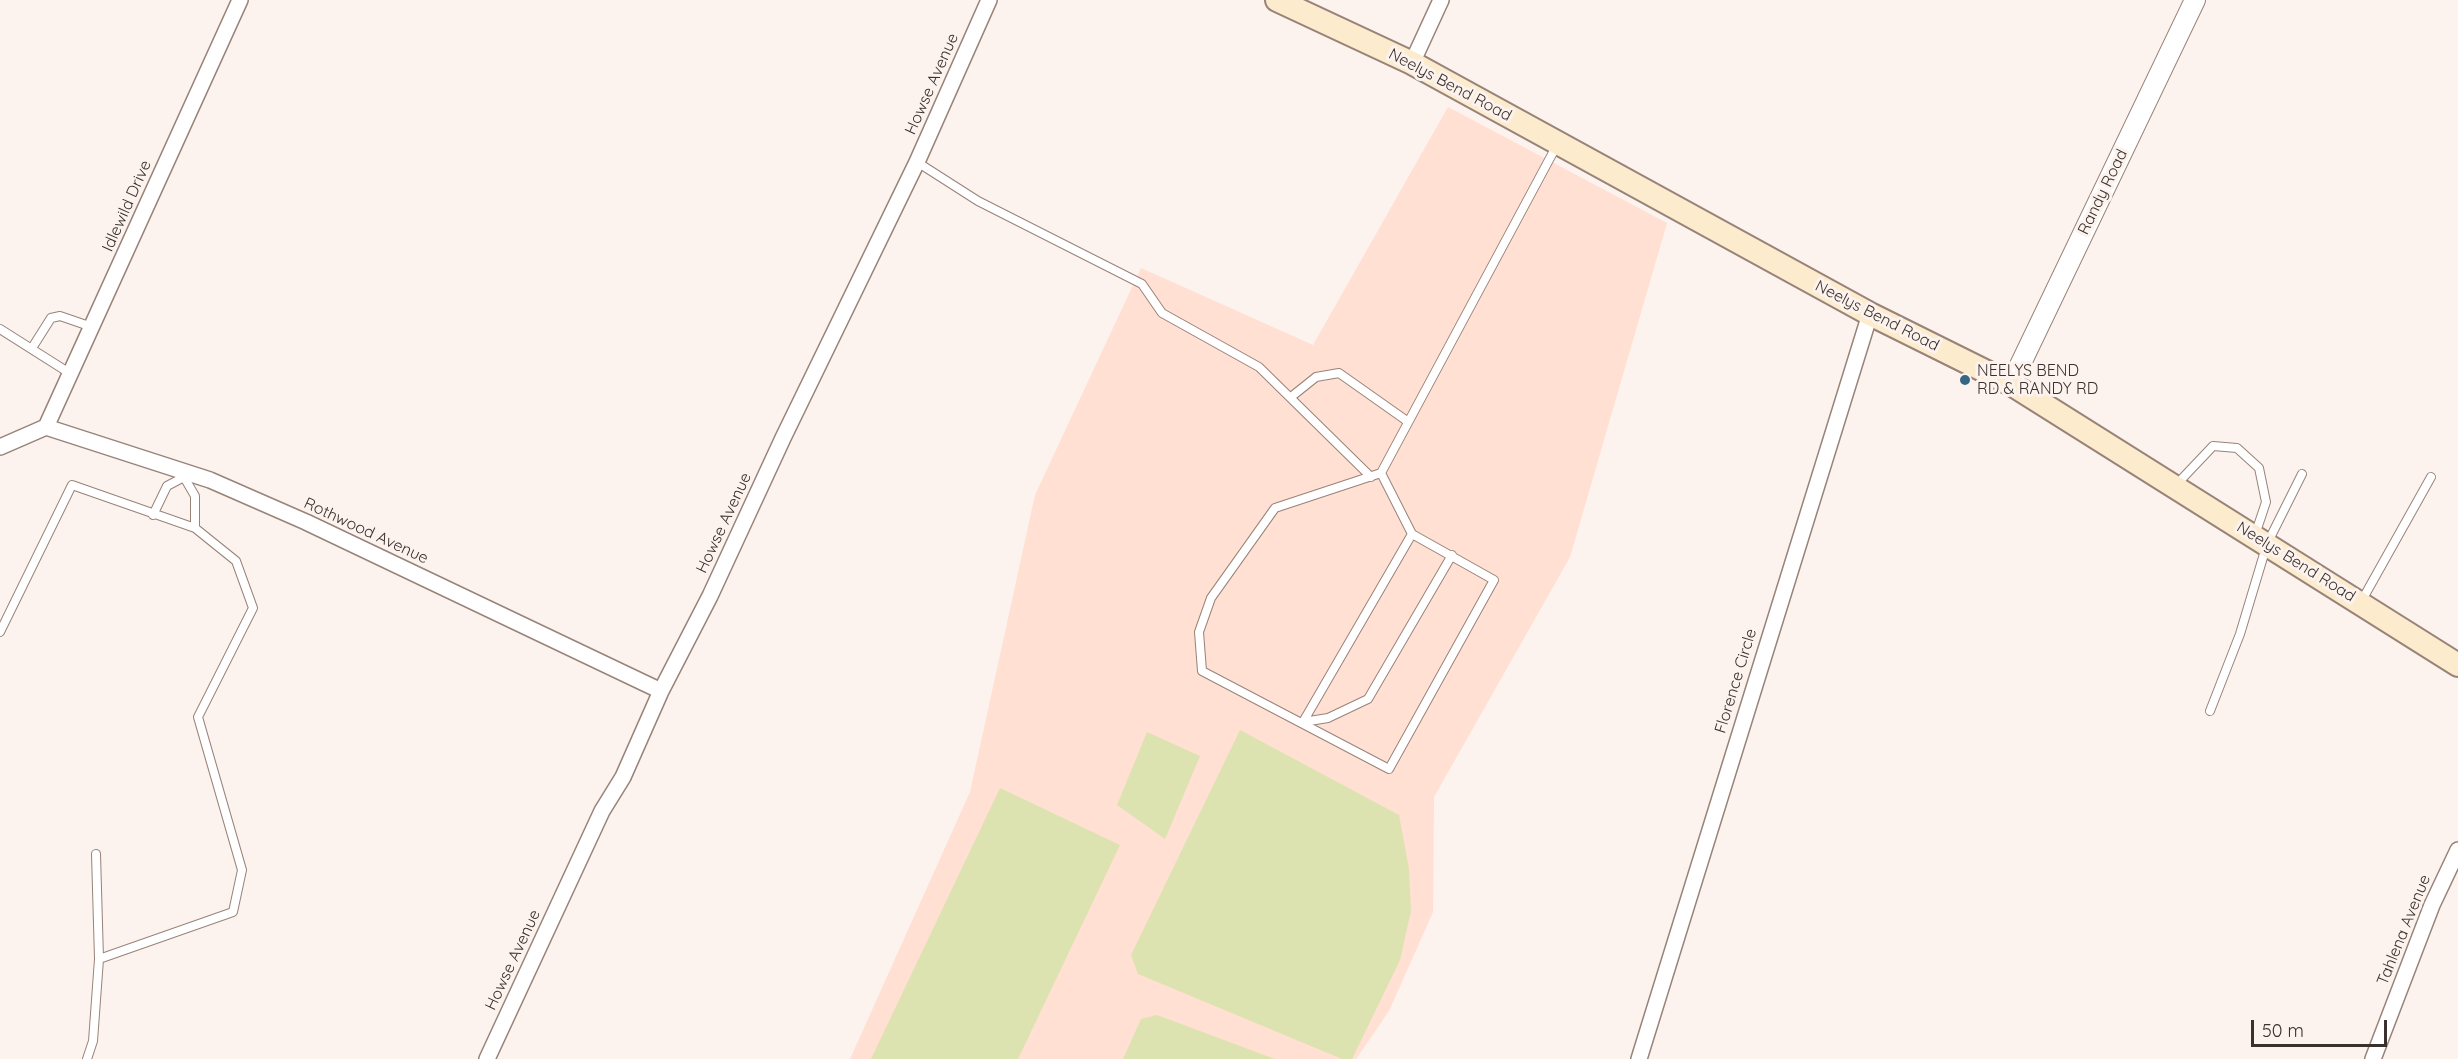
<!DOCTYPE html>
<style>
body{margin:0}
#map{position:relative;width:2458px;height:1059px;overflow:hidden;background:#fcf2ee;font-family:Quicksand,sans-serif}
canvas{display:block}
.scale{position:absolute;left:2251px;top:1020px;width:136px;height:27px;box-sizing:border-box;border:3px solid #39312d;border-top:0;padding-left:8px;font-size:18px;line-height:21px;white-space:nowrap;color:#39312d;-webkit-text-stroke:4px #fcf2ee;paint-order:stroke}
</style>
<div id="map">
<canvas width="2458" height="1059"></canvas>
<div class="scale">50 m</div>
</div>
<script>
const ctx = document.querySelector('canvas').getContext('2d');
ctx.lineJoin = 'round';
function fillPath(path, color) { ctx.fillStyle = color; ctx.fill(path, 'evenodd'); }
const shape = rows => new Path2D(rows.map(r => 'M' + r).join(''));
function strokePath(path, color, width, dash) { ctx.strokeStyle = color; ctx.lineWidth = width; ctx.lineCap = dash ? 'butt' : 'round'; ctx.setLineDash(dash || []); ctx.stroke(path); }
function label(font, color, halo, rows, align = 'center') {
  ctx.font = font + ' Quicksand,sans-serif'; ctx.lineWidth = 6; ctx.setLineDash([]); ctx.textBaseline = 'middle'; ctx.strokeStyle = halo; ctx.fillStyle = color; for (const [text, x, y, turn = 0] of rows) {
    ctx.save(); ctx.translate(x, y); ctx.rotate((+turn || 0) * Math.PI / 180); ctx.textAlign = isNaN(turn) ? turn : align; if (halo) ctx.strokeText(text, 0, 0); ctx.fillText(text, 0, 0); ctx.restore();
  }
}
fillPath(shape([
 [1448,107,1667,223,1570,557,1434,797,1433,912,1389,1011,1356,1059,850,1059,970,792,1035,495,1141,268,1313,345]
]), '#ffe0d2');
fillPath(shape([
 [1240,730,1399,815,1409,869,1411,911,1400,960,1352,1059,1342,1059,1138,974,1131,955],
 [1147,732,1200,756,1165,839,1117,805],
 [1000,788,1120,845,1018,1059,871,1059],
 [1157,1015,1275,1059,1123,1059,1141,1019]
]), '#dde3b0');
const service = shape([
 [917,162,978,201,1142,284,1162,313,1259,367,1371,477],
 [0,329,71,374],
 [32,348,51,318,60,316,92,327],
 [1291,397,1316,377,1339,373,1407,421],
 [184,472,184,477,195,496,195,528],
 [1381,473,1275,508,1211,598,1199,632,1202,671,1389,769,1494,580,1412,534,1381,473,1557,145],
 [2176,485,2213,446,2237,448,2259,468,2266,502,2255,535],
 [153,515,167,486,184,477],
 [2361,602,2431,477],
 [0,632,72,485,195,528,236,561,253,608,198,717,242,870,233,912,99,959,96,854],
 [2210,711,2240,634,2267,544,2302,474],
 [1303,722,1328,718,1368,699,1452,555],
 [1303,722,1412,534],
 [87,1059,93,1041,99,959]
]);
const minor = shape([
 [1412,63,1441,0],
 [46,427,210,480,306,522,661,691],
 [46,427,240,0],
 [0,447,46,427],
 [487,1059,602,811,623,777,661,691,710,596,783,438,917,162,989,0],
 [1639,1059,1870,314],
 [2373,1059,2432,905,2458,850]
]);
const tertiary = shape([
 [2011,384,2195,0]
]);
const secondary = shape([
 [1277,0,1412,63,1870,314,2011,384,2458,665]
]);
strokePath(service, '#988379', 10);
strokePath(minor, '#988379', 18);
strokePath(tertiary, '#988379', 22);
strokePath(secondary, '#988379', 26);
strokePath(service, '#fff', 8);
strokePath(minor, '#fff', 15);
strokePath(tertiary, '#fff', 20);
strokePath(secondary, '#fcebcc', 22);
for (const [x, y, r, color] of [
 [1965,380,6,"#356784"]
]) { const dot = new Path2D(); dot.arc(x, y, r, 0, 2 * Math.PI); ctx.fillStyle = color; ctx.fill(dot); strokePath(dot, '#fcf2ee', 2); }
label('16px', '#39312d', '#fcf2ee', [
 ["Howse Avenue",932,84,-66],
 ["Neelys Bend Road",1450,85,28],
 ["Randy Road",2103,192,-64],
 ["Idlewild Drive",127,206,-66],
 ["Neelys Bend Road",1877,316,27],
 ["Howse Avenue",724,523,-65],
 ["Rothwood Avenue",366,531,25],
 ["Neelys Bend Road",2296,562,32],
 ["Florence Circle",1736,681,-73],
 ["Tahlena Avenue",2404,930,-68],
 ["Howse Avenue",513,960,-65]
]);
label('16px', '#39312d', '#fcf2ee', [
 ["NEELYS BEND",1977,371],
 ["RD & RANDY RD",1977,389]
], 'left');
</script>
